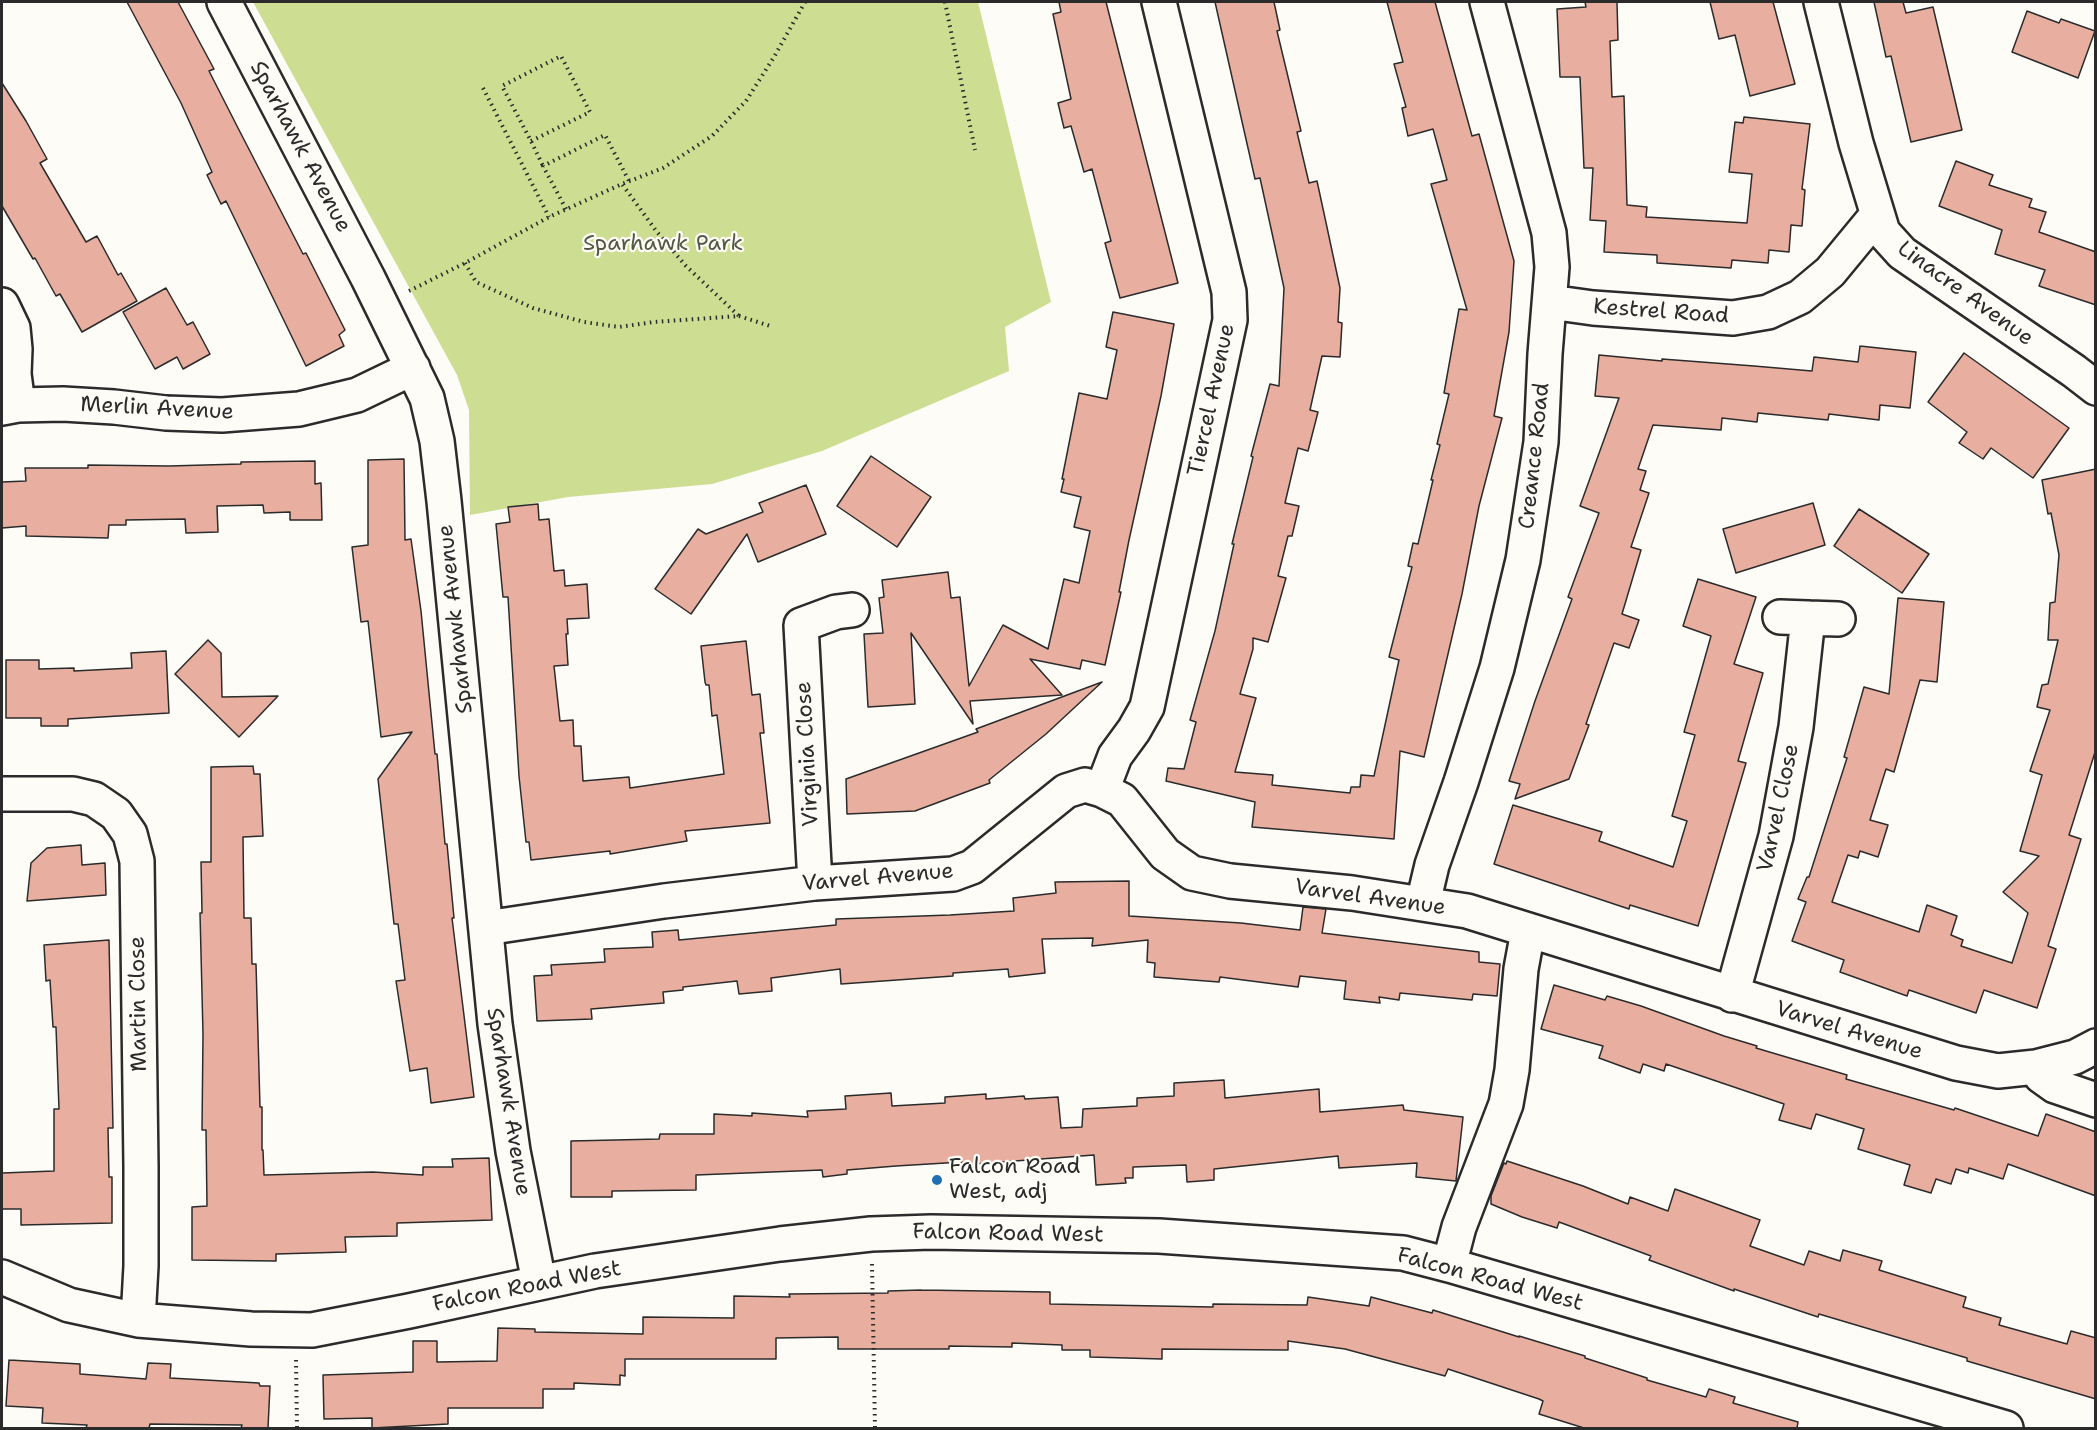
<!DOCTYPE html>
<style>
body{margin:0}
#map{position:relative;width:2097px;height:1430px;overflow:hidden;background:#fdfcf7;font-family:"Shantell Sans",sans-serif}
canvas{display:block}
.frame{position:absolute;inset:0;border:3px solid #2b2b2b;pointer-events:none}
</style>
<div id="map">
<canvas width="2097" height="1430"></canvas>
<div class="frame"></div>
</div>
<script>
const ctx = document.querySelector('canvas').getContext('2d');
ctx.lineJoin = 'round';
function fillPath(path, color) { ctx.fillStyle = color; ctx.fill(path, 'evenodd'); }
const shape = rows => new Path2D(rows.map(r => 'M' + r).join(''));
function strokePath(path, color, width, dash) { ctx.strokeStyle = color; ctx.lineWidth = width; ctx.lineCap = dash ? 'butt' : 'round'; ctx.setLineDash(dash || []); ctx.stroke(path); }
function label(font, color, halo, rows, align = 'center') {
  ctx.font = font + ' "Shantell Sans",sans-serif'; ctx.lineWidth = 4.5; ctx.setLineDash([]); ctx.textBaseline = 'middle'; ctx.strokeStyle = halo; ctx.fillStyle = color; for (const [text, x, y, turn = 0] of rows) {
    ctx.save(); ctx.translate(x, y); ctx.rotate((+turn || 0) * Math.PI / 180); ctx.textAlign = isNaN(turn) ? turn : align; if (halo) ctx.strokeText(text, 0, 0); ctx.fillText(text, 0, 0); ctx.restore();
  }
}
fillPath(shape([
 [253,2,978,2,1051,302,1005,327,1009,371,822,451,712,484,568,497,470,515,469,410,457,375]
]), '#cddd91');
const building = shape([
 [127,2,178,2,214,69,209,71,238,128,303,254,306,253,345,330,339,335,344,346,306,366,226,201,221,204,207,175,212,172,181,103,127,2],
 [1059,2,1106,2,1178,283,1120,298,1105,243,1111,241,1092,169,1084,172,1071,126,1064,128,1058,103,1071,99,1053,14,1061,12,1059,2],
 [1215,2,1274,2,1280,30,1277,31,1301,131,1297,132,1309,183,1317,181,1325,218,1340,288,1338,322,1342,323,1340,357,1322,356,1310,410,1318,412,1308,451,1298,448,1285,503,1299,506,1292,536,1288,536,1278,576,1286,578,1268,642,1253,638,1253,649,1240,694,1256,698,1235,772,1273,775,1272,785,1350,793,1351,787,1360,787,1361,775,1374,776,1399,660,1389,657,1412,567,1408,566,1413,543,1418,544,1433,480,1431,480,1440,445,1437,444,1449,394,1444,393,1459,309,1467,310,1431,184,1447,180,1433,129,1408,136,1402,108,1406,107,1394,64,1403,62,1387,2,1435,2,1472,136,1479,134,1514,261,1509,332,1494,416,1502,418,1479,506,1462,594,1424,757,1400,751,1394,839,1252,827,1255,802,1166,781,1168,768,1184,769,1196,722,1190,720,1215,631,1234,544,1232,544,1253,457,1251,456,1270,384,1279,386,1284,288,1260,178,1255,179,1215,2],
 [1585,2,1617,2,1618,40,1610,41,1612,97,1624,96,1627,205,1647,207,1646,217,1747,223,1752,174,1729,172,1735,122,1743,123,1744,117,1810,124,1802,189,1805,190,1802,226,1791,225,1789,252,1769,250,1768,263,1732,260,1731,268,1657,263,1657,255,1604,252,1606,221,1590,220,1593,168,1584,168,1580,77,1560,77,1557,9,1586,7,1585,2],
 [1710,2,1773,2,1795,84,1750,96,1735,35,1719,39,1710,2],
 [1874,2,1903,2,1906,13,1933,7,1962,130,1911,142,1891,56,1886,57,1874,2],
 [2027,11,2059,23,2061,19,2095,31,2078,78,2012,52,2027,11],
 [2,83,26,121,47,159,40,163,86,242,97,236,118,275,121,273,137,301,82,332,60,294,56,296,35,258,33,259,2,206,2,83],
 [1956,161,1993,175,1989,185,2032,199,2029,207,2046,212,2039,232,2096,252,2096,305,2039,286,2045,270,1995,254,2002,230,1939,206,1956,161],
 [166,288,187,325,193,322,210,354,183,369,177,357,155,369,123,312,166,288],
 [1113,312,1174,324,1161,396,1129,540,1119,592,1121,592,1105,665,1082,660,1080,669,1030,659,1062,695,970,701,973,724,911,633,915,704,868,707,864,634,883,633,879,598,884,597,882,580,948,572,951,598,960,597,969,686,1003,625,1048,649,1064,579,1079,583,1090,531,1074,527,1081,497,1061,492,1064,479,1062,479,1079,393,1107,399,1117,350,1106,347,1113,312],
 [1860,346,1916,352,1910,408,1880,405,1879,420,1829,414,1828,420,1758,413,1757,422,1722,418,1721,430,1653,425,1638,469,1646,471,1640,490,1649,493,1631,547,1641,550,1622,614,1639,620,1629,648,1614,643,1586,724,1589,725,1569,779,1515,799,1520,784,1509,781,1535,701,1572,599,1568,597,1599,513,1580,506,1619,398,1595,396,1599,355,1662,361,1662,359,1754,366,1812,371,1814,357,1858,362,1860,346],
 [1964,353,2069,428,2033,478,1991,448,1983,459,1959,443,1967,432,1928,402,1964,353],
 [871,456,931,497,897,547,837,506,871,456],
 [404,459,405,540,411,539,421,611,435,754,437,754,445,844,447,844,454,918,452,918,474,1097,431,1103,427,1068,410,1071,396,981,405,980,398,924,394,924,378,779,412,732,381,737,368,621,361,622,352,547,368,545,368,460,404,459],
 [315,461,315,484,321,483,322,520,290,520,290,512,264,513,263,505,217,506,218,532,186,533,185,519,126,520,126,525,109,525,108,538,26,536,26,526,2,528,2,482,26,481,25,468,88,468,88,465,169,466,241,464,241,462,315,461],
 [2096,469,2096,749,2069,835,2081,839,2048,946,2056,949,2037,1008,1984,990,1976,1013,1909,990,1907,996,1840,972,1844,960,1792,941,1806,902,1798,899,1807,877,1809,877,1847,758,1844,757,1864,687,1889,694,1898,598,1944,602,1937,682,1920,680,1894,772,1886,769,1870,820,1888,825,1878,857,1860,851,1858,858,1848,855,1832,902,1919,932,1927,905,1957,916,1951,935,1963,940,1961,946,2012,963,2028,913,2003,892,2039,856,2020,851,2042,775,2030,771,2050,710,2037,707,2042,685,2048,684,2058,640,2048,640,2050,603,2055,602,2059,555,2051,513,2048,514,2042,480,2096,469],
 [806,485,826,534,758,562,747,534,691,614,655,589,698,529,706,534,763,512,759,503,806,485],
 [1813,503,1825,545,1736,573,1723,529,1813,503],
 [538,504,539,520,549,519,554,571,564,570,565,586,587,584,589,618,567,619,568,634,566,634,568,665,554,666,560,721,573,720,574,746,581,746,583,781,629,777,630,788,724,774,717,715,712,716,709,685,706,685,705,682,701,646,746,641,752,695,760,694,764,733,760,733,770,823,685,831,687,841,610,854,610,851,531,860,529,842,526,842,519,776,508,597,503,597,496,524,510,522,508,507,538,504],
 [1859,509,1929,554,1902,593,1834,546,1859,509],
 [1698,579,1756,597,1734,664,1763,673,1738,761,1746,763,1698,926,1630,905,1629,909,1494,864,1513,805,1602,832,1599,841,1673,867,1687,821,1672,816,1695,735,1684,732,1711,636,1683,626,1698,579],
 [208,640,221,653,222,697,278,696,239,737,175,674,208,640],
 [166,651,169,713,68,719,68,726,41,726,41,718,6,718,6,660,39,660,39,669,74,668,74,671,132,668,131,653,166,651],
 [1102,682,1046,734,989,780,990,783,915,811,847,814,846,779,978,732,976,729,1102,682],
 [253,766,254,774,260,774,263,836,243,837,244,918,251,918,252,964,256,964,260,1107,262,1107,262,1150,263,1150,264,1175,373,1172,423,1175,423,1167,453,1167,452,1159,489,1158,492,1220,397,1223,397,1236,345,1237,346,1252,276,1254,276,1261,192,1260,192,1207,207,1206,206,1130,202,1130,203,1034,200,913,202,913,201,862,211,862,211,767,253,766],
 [81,845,82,865,105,863,106,895,27,901,31,863,47,848,81,845],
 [1129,881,1129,916,1241,923,1300,930,1303,907,1326,909,1322,933,1479,952,1479,962,1500,964,1497,996,1473,994,1472,1000,1400,993,1399,1000,1379,997,1380,1003,1344,999,1346,981,1300,976,1298,987,1220,977,1219,982,1154,977,1155,963,1147,962,1148,940,1092,946,1093,938,1042,939,1045,973,1009,977,1008,969,953,973,953,976,841,984,840,969,771,978,772,991,739,994,737,981,683,987,683,990,663,992,664,1003,591,1009,592,1019,537,1021,534,976,552,975,551,965,605,962,604,949,653,947,652,932,678,930,679,940,836,925,836,919,950,915,1014,911,1013,898,1056,893,1055,882,1129,881],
 [109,940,113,1128,108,1128,109,1177,112,1177,112,1223,21,1225,21,1209,2,1209,2,1173,54,1171,54,1109,59,1109,56,1027,53,1027,50,980,46,981,44,945,109,940],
 [1554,985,1605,1000,1607,996,1641,1006,1724,1036,1757,1046,1756,1048,1847,1075,1846,1079,1954,1110,1955,1108,2038,1136,2046,1114,2096,1132,2096,1196,2008,1164,2003,1179,1969,1168,1968,1173,1956,1169,1951,1184,1936,1179,1931,1193,1904,1185,1910,1165,1858,1149,1864,1129,1816,1114,1811,1129,1779,1120,1784,1104,1666,1064,1664,1071,1643,1064,1640,1073,1599,1058,1603,1046,1541,1029,1554,985],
 [1224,1080,1225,1098,1319,1089,1320,1112,1403,1105,1404,1110,1463,1117,1456,1181,1416,1177,1417,1163,1339,1168,1338,1156,1214,1169,1214,1180,1187,1182,1186,1165,1133,1167,1133,1178,1125,1178,1126,1183,1096,1185,1094,1155,962,1165,962,1162,896,1166,847,1170,847,1174,823,1177,822,1170,696,1175,696,1190,612,1191,612,1197,571,1197,571,1141,659,1139,660,1134,714,1134,714,1114,752,1116,752,1113,808,1117,807,1111,846,1109,845,1096,891,1093,892,1106,945,1103,945,1097,986,1094,986,1099,1024,1096,1025,1099,1058,1097,1061,1128,1082,1127,1083,1109,1137,1106,1137,1098,1174,1096,1174,1083,1224,1080],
 [1507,1161,1583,1186,1628,1204,1630,1197,1668,1211,1675,1189,1760,1220,1750,1246,1804,1265,1809,1251,1840,1261,1843,1250,1882,1261,1879,1270,1966,1297,1963,1307,2001,1318,1999,1325,2067,1344,2071,1331,2096,1338,2096,1399,1967,1361,1967,1358,1819,1314,1818,1317,1734,1289,1734,1291,1649,1260,1651,1256,1559,1222,1557,1228,1522,1217,1491,1204,1491,1196,1504,1163,1506,1164,1507,1161],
 [921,1290,1050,1292,1050,1304,1213,1307,1213,1304,1307,1305,1308,1297,1369,1306,1371,1297,1432,1313,1433,1310,1519,1337,1519,1336,1585,1356,1585,1358,1647,1378,1647,1380,1706,1397,1709,1389,1735,1397,1733,1403,1798,1422,1797,1428,1584,1428,1539,1414,1543,1401,1539,1399,1448,1369,1445,1376,1345,1349,1288,1341,1288,1350,1162,1349,1162,1359,1090,1357,1090,1350,1062,1350,1062,1345,1012,1343,1012,1347,949,1346,949,1349,838,1349,838,1337,776,1338,776,1359,625,1359,625,1376,620,1375,620,1385,574,1383,574,1389,543,1389,543,1408,448,1408,448,1424,372,1428,372,1418,324,1419,323,1375,413,1372,413,1341,437,1341,437,1362,497,1361,498,1328,535,1329,535,1332,643,1334,643,1317,734,1318,734,1296,790,1297,789,1294,888,1293,888,1291,921,1290],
 [9,1360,80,1364,80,1374,146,1379,148,1363,171,1364,170,1378,259,1383,260,1386,270,1386,268,1428,241,1428,242,1425,150,1424,149,1428,86,1428,87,1425,42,1423,43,1408,6,1406,9,1360]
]);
fillPath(building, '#e8afa1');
strokePath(building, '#2b2b2b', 1.5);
const minor = shape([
 [224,2,368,278,427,398,437,441,444,501,495,1024,513,1151,539,1282],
 [1821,2,1856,143,1883,232,1902,253,2074,371,2096,388],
 [1550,302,1593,308,1733,318,1768,312,1800,297,1830,272,1877,215],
 [2,305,13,328,15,349,14,374,18,405],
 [2,408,18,405,63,404,114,407,166,413,222,415,299,409,357,395,413,368],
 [1808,618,1838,619],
 [1102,790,1115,756,1134,730,1147,707,1230,320,1229,292,1159,2],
 [2,794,73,794,94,799,116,814,130,834,137,861,141,1167,141,1266,138,1320],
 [815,883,801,625,836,612,852,610],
 [1423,903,1432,865,1461,782,1497,668,1523,560,1541,442,1545,354,1552,267,1549,233,1487,2],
 [486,928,664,901,815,883,953,874,972,867,1066,791,1085,785,1102,790,1122,800,1165,854,1192,873,1230,881,1352,893,1467,911,1956,1063,1998,1071,2036,1067,2075,1057,2096,1046],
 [1732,995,1776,836,1796,727,1808,618,1780,617],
 [2036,1067,2041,1076,2055,1086,2096,1100],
 [1449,1265,1459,1227,1506,1104,1512,1070,1521,969,1528,931],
 [2,1277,69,1305,138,1320,251,1329,312,1330,409,1311,595,1271,780,1244,871,1234,931,1232,1159,1236,1403,1253,1449,1265,2006,1428]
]);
strokePath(minor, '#2b2b2b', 38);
strokePath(shape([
 [945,2,975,150],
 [483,88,549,217],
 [531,141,590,112,561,56,502,86,531,141,543,166],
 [566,209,543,166,605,135,629,181],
 [465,263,476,282,533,308,584,322,619,327,654,322,739,316,686,266,657,232,622,184],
 [409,291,465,263,549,217,622,184,663,168,712,136,746,101,774,57,805,2],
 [739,316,770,326],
 [872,1264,875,1428],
 [296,1360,297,1428]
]), '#2b2b2b', 4, [1.5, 4.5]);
strokePath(minor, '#fdfcf7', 33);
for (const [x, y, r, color] of [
 [937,1180,6,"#1f6fb2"]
]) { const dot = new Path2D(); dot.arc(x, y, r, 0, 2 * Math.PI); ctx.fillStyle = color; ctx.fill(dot); strokePath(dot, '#fdfcf7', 2); }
label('22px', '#2b2b2b', '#fdfcf7', [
 ["Sparhawk Avenue",300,147,62],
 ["Linacre Avenue",1965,294,36],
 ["Kestrel Road",1661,312,4],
 ["Tiercel Avenue",1212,400,-78],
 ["Merlin Avenue",157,409,3],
 ["Creance Road",1535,456,-84],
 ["Sparhawk Avenue",456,619,-96],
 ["Virginia Close",808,754,-93],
 ["Varvel Close",1779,808,-78],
 ["Varvel Avenue",878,878,-5],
 ["Varvel Avenue",1370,898,8],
 ["Martin Close",139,1004,-91],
 ["Varvel Avenue",1849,1031,17],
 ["Sparhawk Avenue",508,1102,81],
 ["Falcon Road West",1008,1234,1],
 ["Falcon Road West",1490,1280,15],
 ["Falcon Road West",527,1287,-11]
]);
label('22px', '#545844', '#fdfcf7', [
 ["Sparhawk Park",663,244]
]);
label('22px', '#2b2b2b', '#fdfcf7', [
 ["Falcon Road",949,1167],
 ["West, adj",949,1192]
], 'left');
</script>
